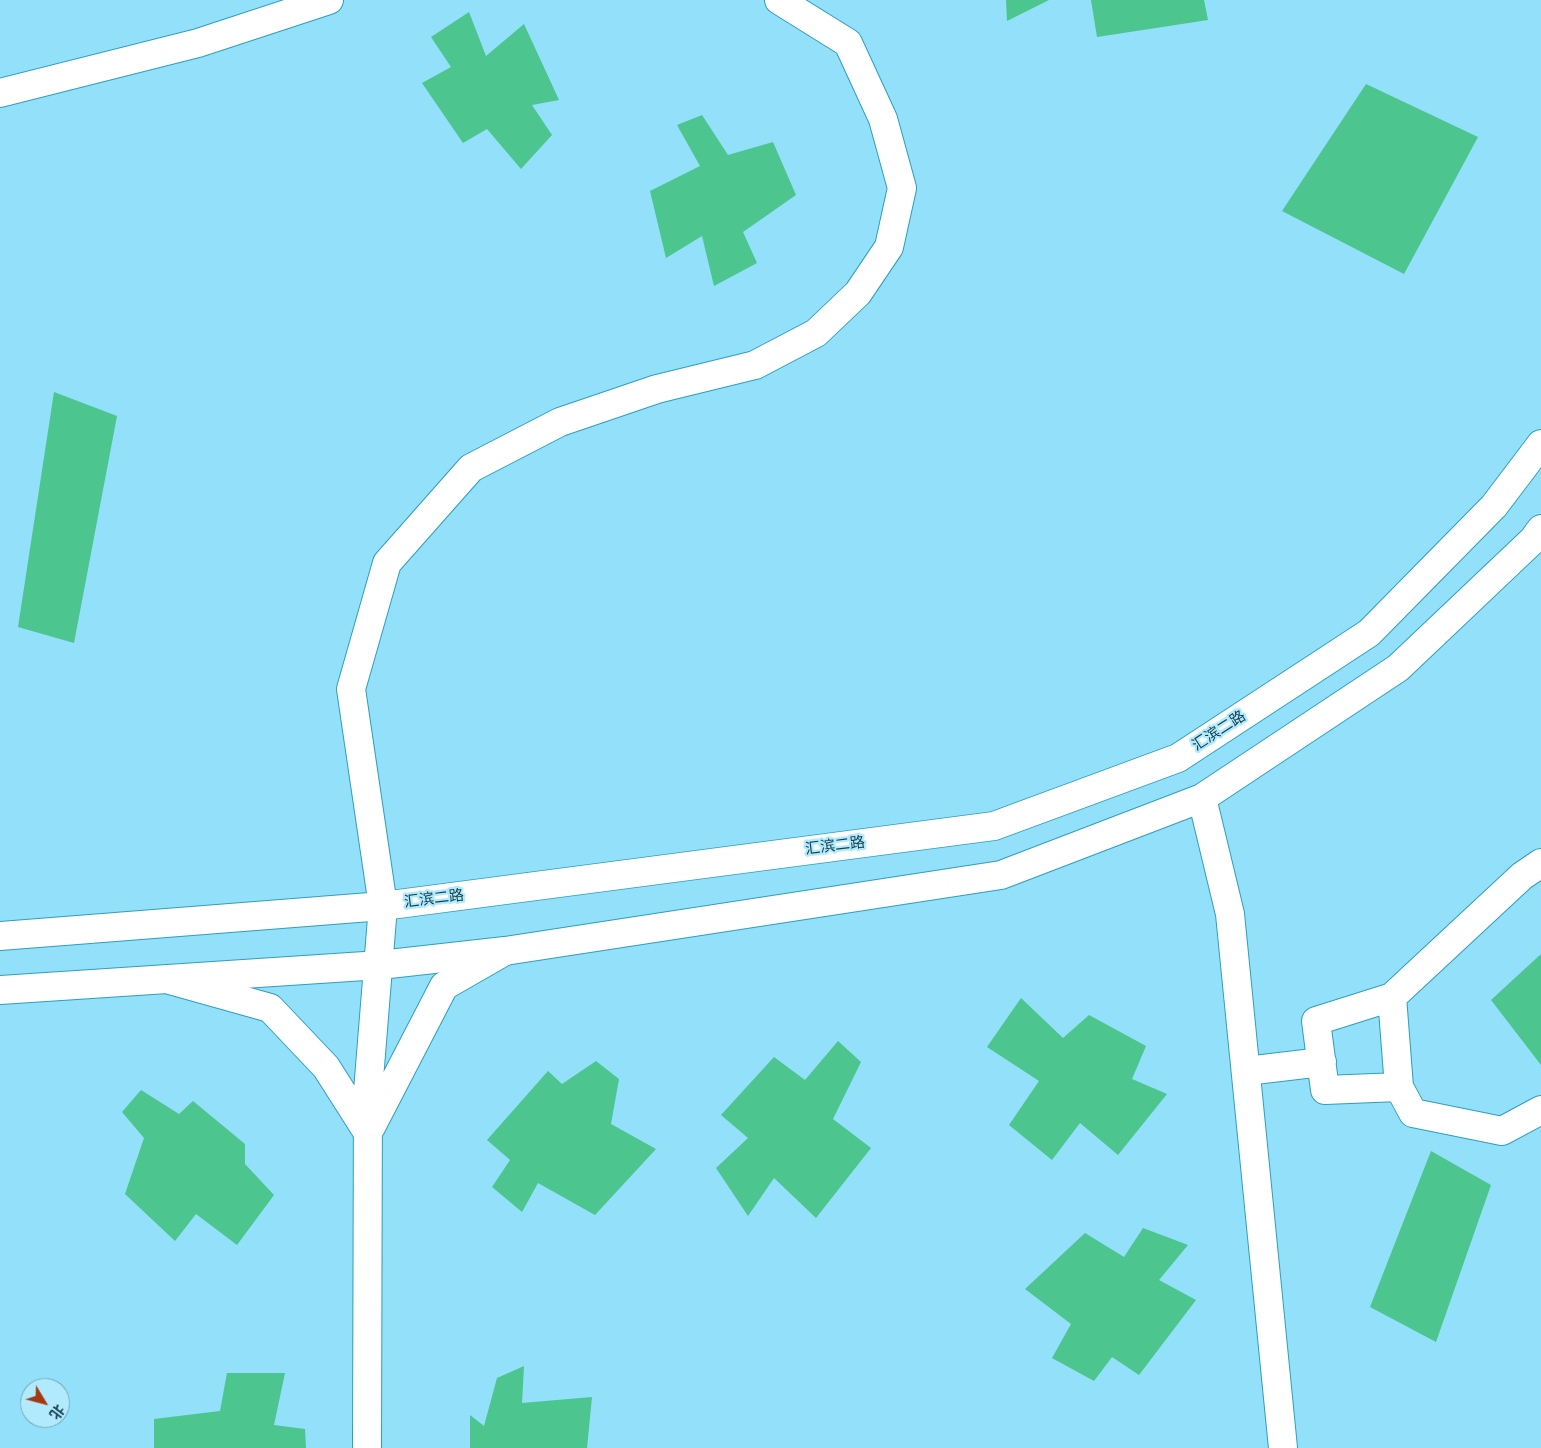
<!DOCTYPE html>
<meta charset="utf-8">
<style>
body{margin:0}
#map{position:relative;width:1541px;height:1448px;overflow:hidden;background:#92e0f9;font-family:Rubik,"Noto Sans SC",sans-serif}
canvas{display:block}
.north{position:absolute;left:20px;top:1378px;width:50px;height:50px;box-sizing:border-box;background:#b2eafd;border:1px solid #73a6b7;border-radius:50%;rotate:127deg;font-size:14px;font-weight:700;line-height:20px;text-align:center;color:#14404d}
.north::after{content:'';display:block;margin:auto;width:18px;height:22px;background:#a13b0f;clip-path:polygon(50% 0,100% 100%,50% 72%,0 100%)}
</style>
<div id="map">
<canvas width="1541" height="1448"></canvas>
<div class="north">北</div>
</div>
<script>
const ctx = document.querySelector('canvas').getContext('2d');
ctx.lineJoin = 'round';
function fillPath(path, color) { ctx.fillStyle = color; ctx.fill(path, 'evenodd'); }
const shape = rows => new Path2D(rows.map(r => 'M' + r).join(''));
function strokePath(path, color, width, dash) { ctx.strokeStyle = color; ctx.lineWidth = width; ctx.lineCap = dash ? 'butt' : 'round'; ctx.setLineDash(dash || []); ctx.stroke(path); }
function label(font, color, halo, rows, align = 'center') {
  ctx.font = font + ' Rubik,"Noto Sans SC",sans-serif'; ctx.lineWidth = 4.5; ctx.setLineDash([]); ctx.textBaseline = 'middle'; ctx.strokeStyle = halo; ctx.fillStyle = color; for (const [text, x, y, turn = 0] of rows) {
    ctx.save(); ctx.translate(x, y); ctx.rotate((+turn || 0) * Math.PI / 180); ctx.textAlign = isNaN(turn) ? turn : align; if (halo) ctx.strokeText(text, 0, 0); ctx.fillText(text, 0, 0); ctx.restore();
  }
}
fillPath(shape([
 [1006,0,1049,0,1007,21],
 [1091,0,1204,0,1208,20,1097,37],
 [469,12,486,56,524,24,559,100,532,105,552,135,521,169,487,129,463,143,422,83,451,67,431,37],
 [1366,84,1478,137,1404,274,1282,211],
 [702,115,728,155,773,142,796,195,743,232,757,263,714,286,702,236,666,258,650,191,700,166,677,125],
 [54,392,117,416,74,643,18,627],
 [1541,954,1541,1065,1491,1000],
 [1021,998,1063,1038,1089,1015,1146,1046,1132,1079,1167,1094,1118,1155,1080,1123,1052,1160,1009,1125,1039,1081,987,1047],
 [838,1041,861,1062,833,1119,871,1148,816,1218,774,1178,748,1216,716,1168,748,1138,721,1115,774,1057,805,1080],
 [596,1061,619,1079,611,1124,656,1149,595,1215,538,1183,522,1212,492,1187,510,1160,487,1140,548,1071,562,1084],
 [141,1090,179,1114,193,1101,245,1144,245,1164,274,1195,237,1245,196,1214,175,1241,125,1194,144,1138,122,1112],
 [1431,1151,1491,1185,1436,1342,1370,1307],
 [1143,1228,1188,1245,1159,1280,1196,1300,1139,1375,1112,1357,1094,1381,1052,1358,1071,1324,1025,1289,1085,1233,1124,1257],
 [524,1366,522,1403,592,1397,587,1448,470,1448,470,1415,484,1426,497,1378],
 [227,1373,285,1373,274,1425,305,1429,306,1448,154,1448,154,1419,220,1411]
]), '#4cc58e');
const minor = shape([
 [0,93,198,43,329,0],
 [1202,798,1230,914,1283,1448],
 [170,980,270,1008,326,1067,368,1133],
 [1392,997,1399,1087,1413,1113,1502,1131,1541,1110],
 [1246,1071,1322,1062],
 [1399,1087,1325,1090,1316,1021,1392,997,1522,876,1541,863],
 [371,1127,444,986,505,951],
 [367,1448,368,1091,383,906,351,689,387,563,471,468,560,422,657,389,755,365,816,333,858,293,889,247,902,188,883,119,848,43,779,0]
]);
const primary = shape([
 [0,936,383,906,994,826,1178,758,1369,633,1494,506,1541,444],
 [0,990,380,965,505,951,1001,875,1202,798,1398,668,1533,540,1541,529]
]);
strokePath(minor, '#309ebc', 30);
strokePath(primary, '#309ebc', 30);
strokePath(minor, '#fff', 28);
strokePath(primary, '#fff', 28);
label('15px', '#14404d', '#b2eafd', [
 ["汇滨二路",1219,731,-33],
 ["汇滨二路",835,846,-7],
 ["汇滨二路",434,899,-7]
]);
</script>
